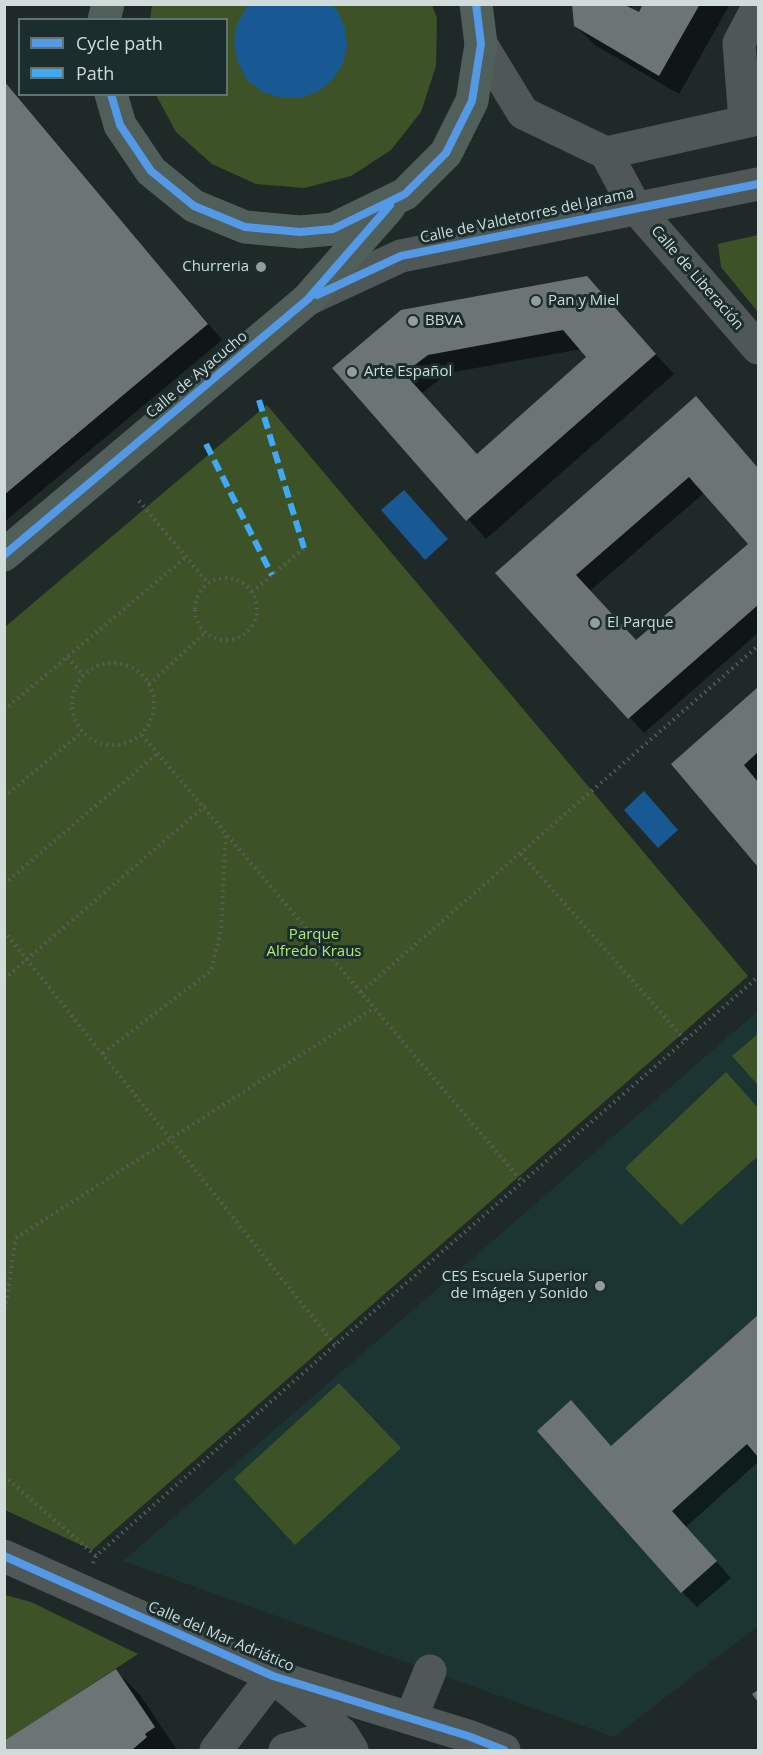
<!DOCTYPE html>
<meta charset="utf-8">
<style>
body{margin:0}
#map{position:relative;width:763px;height:1755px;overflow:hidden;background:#1f2928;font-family:"Open Sans",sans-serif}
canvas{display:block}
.frame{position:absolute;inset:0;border:6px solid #d0dbda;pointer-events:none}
.legend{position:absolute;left:18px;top:18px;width:210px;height:78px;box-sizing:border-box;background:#1b2d2c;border:2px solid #637372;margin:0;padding:8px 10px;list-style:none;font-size:18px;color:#d0dbda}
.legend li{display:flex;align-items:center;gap:12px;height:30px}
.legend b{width:30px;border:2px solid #637372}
</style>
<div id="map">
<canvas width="763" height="1755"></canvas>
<div class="frame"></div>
<ul class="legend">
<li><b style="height:8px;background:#5399e6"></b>Cycle path</li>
<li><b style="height:8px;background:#3fa9f5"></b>Path</li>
</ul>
</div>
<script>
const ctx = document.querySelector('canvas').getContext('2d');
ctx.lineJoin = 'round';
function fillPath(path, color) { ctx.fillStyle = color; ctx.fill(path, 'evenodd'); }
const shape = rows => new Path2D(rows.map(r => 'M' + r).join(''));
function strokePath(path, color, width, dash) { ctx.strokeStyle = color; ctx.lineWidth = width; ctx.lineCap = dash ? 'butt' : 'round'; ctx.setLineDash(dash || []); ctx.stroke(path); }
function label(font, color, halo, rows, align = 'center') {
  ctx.font = font + ' "Open Sans",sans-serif'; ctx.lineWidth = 6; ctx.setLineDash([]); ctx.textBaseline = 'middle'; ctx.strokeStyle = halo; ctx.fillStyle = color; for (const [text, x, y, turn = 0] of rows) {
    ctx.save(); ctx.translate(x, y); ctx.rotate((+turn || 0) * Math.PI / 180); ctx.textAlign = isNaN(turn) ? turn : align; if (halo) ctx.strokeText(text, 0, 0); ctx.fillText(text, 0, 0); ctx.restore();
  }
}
fillPath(shape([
 [758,1011,758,1626,614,1737,123,1561]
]), '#1c3533');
fillPath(shape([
 [152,5,432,5,437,18,436,66,421,112,391,150,351,176,304,188,256,184,212,164,176,132,156,95,226,94,226,20,150,20],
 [758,235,758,312,721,267,718,244],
 [267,405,748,976,92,1550,5,1510,5,627],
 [758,1034,758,1085,732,1056],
 [726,1072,758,1108,758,1156,681,1225,625,1168],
 [339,1383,401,1448,295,1545,234,1479],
 [5,1595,31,1602,138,1654,5,1741]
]), '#3d5327');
fillPath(shape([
 [331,4,338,12,345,28,347,46,343,63,334,78,319,91,301,98,281,98,263,92,247,80,238,63,234,43,237,24,247,7,250,4],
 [404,490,448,539,425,560,381,510],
 [644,791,678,830,658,848,624,810]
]), '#195993');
fillPath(shape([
 [573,4,631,4,632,11,639,14,645,4,730,4,679,94,595,45,575,25],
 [4,81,222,340,4,522],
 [586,278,674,374,486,539,334,368],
 [582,349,589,357,478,455,422,393,448,373],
 [711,414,758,469,758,633,644,733,498,573],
 [728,453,730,456,695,486,693,483],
 [704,493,750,544,636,642,590,591],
 [758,689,758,865,673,764],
 [758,1317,758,1462,686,1527,731,1578,697,1607,682,1592,571,1402,612,1447],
 [116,1671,140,1695,177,1750,4,1750,4,1743]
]), '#0007');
fillPath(shape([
 [572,4,623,4,639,12,643,4,700,4,659,76,574,26],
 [4,81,208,324,4,495],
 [587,276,656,354,466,521,332,368,401,310],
 [563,330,586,357,477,454,404,373,428,355],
 [696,396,758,468,758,605,628,719,495,573],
 [689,477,748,544,636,640,576,575],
 [758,687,758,752,744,765,758,782,758,867,671,764],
 [758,1315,758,1457,747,1444,672,1511,717,1561,681,1593,537,1431,571,1400,611,1446],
 [116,1669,155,1727,145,1734,147,1737,132,1750,4,1750,4,1741],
 [758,1690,758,1702,752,1694]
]), '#6c7476');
strokePath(shape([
 [139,501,208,583],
 '195 609a31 31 0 1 1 62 0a31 31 0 1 1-62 0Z',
 [252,592,304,548],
 [67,658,84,675],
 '72 704a41 41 0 1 1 82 0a41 41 0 1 1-82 0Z',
 [149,684,205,633],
 [4,710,186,557],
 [142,735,523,1183],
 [4,797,82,732],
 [521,854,686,1041],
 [4,884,159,752],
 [4,931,335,1345],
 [4,979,205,806],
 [361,992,758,646],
 [103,1053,211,971,221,930,226,832],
 [4,1315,16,1238,374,1008],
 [4,1476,96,1556],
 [93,1563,96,1556,335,1345,758,977]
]), '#595f5e', 4, [1.5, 4.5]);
strokePath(shape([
 [481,44,523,113,606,153,758,119],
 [745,121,739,43,758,7],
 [606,153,635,207,758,348],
 [308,299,401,256,758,184],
 [4,1556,273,1676,468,1736,504,1750],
 [283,1685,342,1734,352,1750],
 [411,1718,430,1671],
 [216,1750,273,1676],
 [285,1750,342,1734]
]), '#505857', 33);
strokePath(shape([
 [104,20,108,4],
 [111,94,120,125,151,171,194,206,245,227,300,232,333,229,405,194,446,153,472,101,481,44,476,4],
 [4,555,308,299,389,207]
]), '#515f5a', 33);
strokePath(shape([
 [259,400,304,548],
 [206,444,272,575]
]), '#3fa9f5', 6, [12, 6]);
strokePath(shape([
 [111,94,120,125,151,171,194,206,245,227,300,232,333,229,405,194,446,153,472,101,481,44,476,4],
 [317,295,401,256,758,184],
 [4,555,308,299,390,205],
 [4,1556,273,1676,468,1736,504,1750]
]), '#5399e6', 8);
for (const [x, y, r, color] of [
 [261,267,6,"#929d9c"],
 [536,301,6,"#929d9c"],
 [413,321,6,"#929d9c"],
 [352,372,6,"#929d9c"],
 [595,623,6,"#929d9c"],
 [600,1286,6,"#929d9c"]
]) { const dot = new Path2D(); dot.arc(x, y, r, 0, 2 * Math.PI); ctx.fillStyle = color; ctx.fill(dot); strokePath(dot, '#1b2d2c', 2); }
label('15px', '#d0dbda', '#1b2d2c', [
 ["Calle de Valdetorres del Jarama",527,216,-12],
 ["Calle de Liberación",697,278,49],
 ["Calle de Ayacucho",197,375,-40],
 ["Calle del Mar Adriático",221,1637,23]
]);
label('15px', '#d0dbda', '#1b2d2c', [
 ["Churreria",249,267,"right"],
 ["Pan y Miel",548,301],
 ["BBVA",425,321],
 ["Arte Español",364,372],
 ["El Parque",607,623],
 ["CES Escuela Superior",588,1277,"right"],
 ["de Imágen y Sonido",588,1294,"right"]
], 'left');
label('15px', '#b1e878', '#1b2d2c', [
 ["Parque",314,935],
 ["Alfredo Kraus",314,952]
]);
</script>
